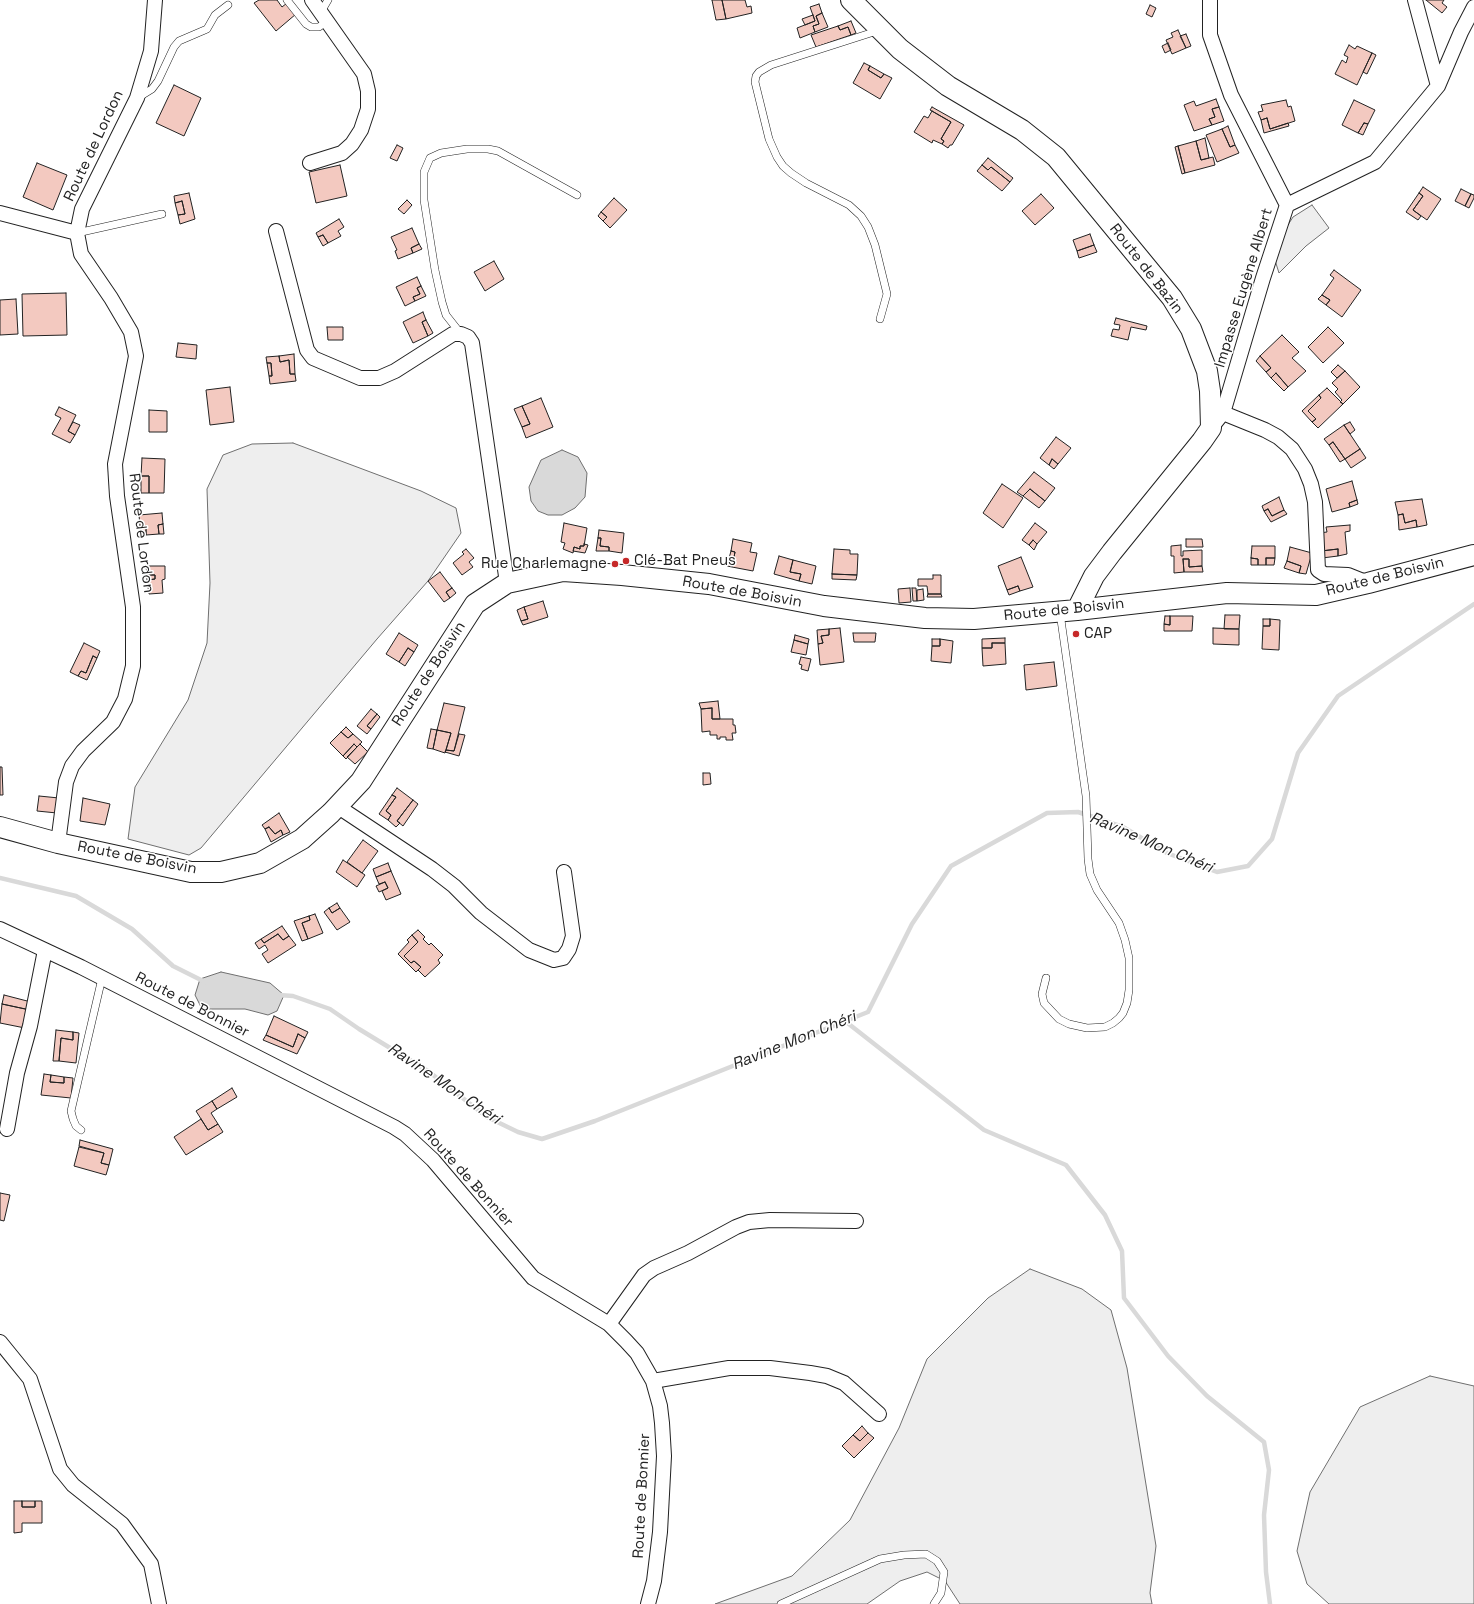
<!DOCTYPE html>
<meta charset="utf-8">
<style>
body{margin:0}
canvas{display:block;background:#fff}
</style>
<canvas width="1474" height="1604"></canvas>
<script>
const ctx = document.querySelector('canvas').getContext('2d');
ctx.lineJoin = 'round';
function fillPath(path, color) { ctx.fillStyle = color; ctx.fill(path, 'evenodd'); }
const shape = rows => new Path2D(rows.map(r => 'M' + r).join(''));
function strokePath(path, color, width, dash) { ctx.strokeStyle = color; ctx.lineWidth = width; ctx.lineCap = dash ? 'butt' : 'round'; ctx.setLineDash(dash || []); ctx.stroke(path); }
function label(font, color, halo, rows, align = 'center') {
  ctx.font = font + ' "Space Grotesk",sans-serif'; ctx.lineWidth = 3; ctx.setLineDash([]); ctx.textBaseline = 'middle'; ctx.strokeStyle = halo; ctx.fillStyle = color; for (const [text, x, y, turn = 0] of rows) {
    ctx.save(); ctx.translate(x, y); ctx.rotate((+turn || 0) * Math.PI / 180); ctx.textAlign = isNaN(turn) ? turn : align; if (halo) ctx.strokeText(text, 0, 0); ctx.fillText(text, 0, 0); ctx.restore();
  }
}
const green = shape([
 [1312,205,1329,228,1306,246,1279,273,1273,254,1279,239,1293,217,1312,205],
 [293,443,421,491,456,508,461,533,428,581,377,639,201,848,189,855,128,839,135,787,188,700,207,643,210,583,207,489,223,455,252,444,293,443],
 [1030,1269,1082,1289,1111,1310,1127,1368,1156,1546,1150,1593,1152,1604,960,1604,945,1581,927,1572,900,1581,867,1604,715,1604,792,1576,850,1520,899,1428,927,1359,988,1298,1030,1269],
 [1430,1376,1474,1386,1474,1604,1329,1604,1307,1584,1297,1551,1310,1492,1360,1407,1430,1376]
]);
fillPath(green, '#eee');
strokePath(green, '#6f6f6f', 1);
const water = shape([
 [562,450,578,457,587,473,585,497,575,508,562,515,548,515,538,511,531,501,529,487,541,460,562,450],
 [221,972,270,983,284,995,277,1011,268,1015,245,1009,202,1009,195,995,200,979,221,972]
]);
fillPath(water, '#d9d9d9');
strokePath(water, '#6f6f6f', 1);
strokePath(shape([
 [0,878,76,896,132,929,173,966,205,982],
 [279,995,293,996,330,1009,359,1029,428,1071,487,1117,518,1132,542,1139,595,1121,868,1012,912,924,951,866,1047,813,1078,812,1123,827,1167,853,1217,872,1248,866,1272,839,1298,753,1338,696,1474,604],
 [845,1021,984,1130,1066,1165,1105,1215,1122,1251,1124,1298,1168,1356,1207,1396,1264,1442,1269,1470,1264,1515,1266,1572,1270,1604]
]), '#d9d9d9', 4.5);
const building = shape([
 [259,0,277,0,282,7,287,3,296,14,276,31,254,3,259,0],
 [712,0,722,0,726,19,716,20,712,0],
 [722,0,745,0,747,7,751,6,752,13,726,19,722,0],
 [1426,0,1444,0,1442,3,1447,7,1442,13,1426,0],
 [819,4,822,13,816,16,819,24,813,26,815,32,800,38,797,28,815,21,810,7,819,4],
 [1150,5,1156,8,1152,17,1146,14,1150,5],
 [822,13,828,27,815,32,813,26,819,24,816,16,822,13],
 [813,15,815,21,805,25,802,19,813,15],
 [851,21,856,33,851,35,848,27,840,30,838,26,851,21],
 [838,26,840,30,848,27,851,35,816,47,811,35,838,26],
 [1178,30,1186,48,1172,54,1166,40,1173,37,1171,33,1178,30],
 [1186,34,1191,46,1186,48,1180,36,1186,34],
 [1168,43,1171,50,1165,53,1162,46,1168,43],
 [1349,45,1355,49,1357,46,1372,53,1357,85,1335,74,1342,60,1346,63,1348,57,1344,55,1349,45],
 [1372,53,1376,55,1367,74,1363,72,1372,53],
 [864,63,870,66,868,70,881,78,884,74,892,78,880,99,853,83,864,63],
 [870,66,884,74,881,78,868,70,870,66],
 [174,85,201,98,184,136,156,123,174,85],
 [1216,99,1219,107,1212,109,1215,117,1209,119,1212,125,1194,131,1184,105,1194,101,1196,106,1216,99],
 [1286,100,1288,107,1291,106,1295,121,1270,129,1267,118,1261,120,1258,112,1263,111,1261,105,1286,100],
 [1354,100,1375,110,1368,124,1364,123,1358,133,1342,125,1354,100],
 [932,107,964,125,952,145,950,145,948,148,942,144,944,141,941,139,951,122,930,110,932,107],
 [1219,107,1224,121,1212,125,1209,119,1215,117,1212,109,1219,107],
 [932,111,951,122,941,139,944,141,942,144,933,140,932,143,914,132,924,116,928,118,932,111],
 [1267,118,1270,129,1288,123,1289,126,1264,133,1261,120,1267,118],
 [1364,123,1368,124,1363,135,1358,133,1364,123],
 [1228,126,1235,145,1230,147,1222,129,1228,126],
 [1222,129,1230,147,1235,145,1239,153,1217,162,1206,135,1222,129],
 [1205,138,1209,158,1201,160,1196,141,1205,138],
 [1196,141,1201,160,1213,157,1215,165,1185,173,1178,146,1196,141],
 [397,145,403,148,397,161,390,158,397,145],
 [1178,146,1185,173,1182,174,1175,147,1178,146],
 [988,158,1013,178,1010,182,991,167,988,170,982,165,988,158],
 [37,163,67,175,53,210,23,197,37,163],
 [340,165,347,196,316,203,309,172,340,165],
 [982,165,988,170,991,167,1010,182,1002,191,977,171,982,165],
 [1423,187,1441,199,1427,220,1413,210,1423,196,1419,193,1423,187],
 [1461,189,1471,194,1465,206,1455,201,1461,189],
 [189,193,195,219,180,224,178,215,185,214,182,201,175,203,174,196,189,193],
 [1419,193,1423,196,1413,210,1421,216,1418,220,1406,212,1419,193],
 [1041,194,1054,208,1035,225,1022,211,1041,194],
 [1471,194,1474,195,1474,198,1469,208,1465,206,1471,194],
 [614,198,627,210,610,228,603,221,607,217,601,212,614,198],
 [407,200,412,205,404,214,398,209,407,200],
 [182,201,185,214,178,215,175,203,182,201],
 [601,212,607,217,603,221,598,216,601,212],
 [339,219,344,227,338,231,341,236,328,243,323,235,318,237,316,233,339,219],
 [412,228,419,244,411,248,413,253,398,259,395,251,397,250,391,237,412,228],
 [1090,234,1094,245,1077,251,1073,240,1090,234],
 [323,235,328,243,323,246,318,237,323,235],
 [419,244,422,249,413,253,411,248,419,244],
 [1094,245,1097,252,1079,258,1077,251,1094,245],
 [494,261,504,279,485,291,474,272,494,261],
 [1334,270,1361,290,1342,317,1326,305,1330,300,1322,295,1334,278,1330,275,1334,270],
 [417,277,421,286,417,288,420,294,413,297,415,301,405,306,396,287,417,277],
 [421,286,426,296,415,301,413,297,420,294,417,288,421,286],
 [66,293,67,335,23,336,22,294,66,293],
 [1322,295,1330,300,1326,305,1318,299,1322,295],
 [16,299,18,334,0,335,0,300,16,299],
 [423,312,426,320,422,322,428,336,413,343,403,322,423,312],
 [1116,318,1147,326,1146,330,1131,327,1128,340,1111,336,1113,329,1119,330,1120,325,1114,324,1116,318],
 [426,320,433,333,428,336,422,322,426,320],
 [327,327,343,327,343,340,328,340,327,327],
 [1328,327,1344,343,1323,363,1308,347,1328,327],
 [1282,335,1299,352,1292,358,1306,371,1288,387,1276,373,1271,378,1266,372,1271,368,1260,356,1282,335],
 [178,343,197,345,196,359,176,357,178,343],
 [294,354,295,374,290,374,289,360,280,362,279,356,294,354],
 [279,356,280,362,289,360,290,374,295,374,296,381,270,384,269,376,272,376,271,363,267,363,266,357,279,356],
 [1260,356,1271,368,1266,372,1256,361,1260,356],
 [267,363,271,363,272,376,269,376,267,363],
 [1338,365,1345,371,1337,378,1331,372,1338,365],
 [1345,371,1360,387,1343,404,1340,402,1342,400,1335,392,1338,389,1332,383,1345,371],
 [1276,373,1288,387,1284,391,1271,378,1276,373],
 [230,387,234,422,210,425,206,390,230,387],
 [1327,388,1343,404,1318,428,1312,422,1316,419,1308,411,1321,398,1319,395,1327,388],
 [1319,395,1321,398,1308,411,1316,419,1312,422,1302,411,1319,395],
 [541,398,553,427,526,438,522,427,530,424,522,406,541,398],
 [522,406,530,424,522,427,514,409,522,406],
 [59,407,76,415,68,431,75,435,70,443,52,434,61,418,55,415,59,407],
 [149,410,167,411,167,432,149,432,149,410],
 [73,422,80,425,75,435,68,431,73,422],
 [1350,422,1355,430,1350,434,1344,425,1350,422],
 [1344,425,1360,449,1345,459,1333,442,1329,445,1324,439,1344,425],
 [1056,437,1071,448,1058,464,1052,459,1049,465,1040,458,1056,437],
 [1333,442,1345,459,1340,462,1329,445,1333,442],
 [1360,449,1366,458,1351,468,1345,459,1360,449],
 [142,458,165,459,164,493,149,493,149,476,141,476,142,458],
 [1052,459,1058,464,1054,469,1049,465,1052,459],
 [1034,472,1055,488,1045,501,1030,489,1023,496,1017,492,1034,472],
 [141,476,149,476,149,493,141,493,141,476],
 [1352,481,1357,500,1349,503,1350,507,1332,512,1326,489,1352,481],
 [1002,484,1023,498,1003,528,983,513,1002,484],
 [1030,489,1045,501,1039,508,1023,496,1030,489],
 [1279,497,1284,510,1272,516,1268,509,1264,511,1262,506,1279,497],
 [1422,499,1427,525,1417,527,1416,520,1405,523,1403,514,1398,515,1395,502,1422,499],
 [1357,500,1358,504,1350,507,1349,503,1357,500],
 [1268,509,1272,516,1284,510,1287,514,1271,522,1264,511,1268,509],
 [162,513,163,524,158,525,159,534,146,535,146,526,140,526,139,515,162,513],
 [1403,514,1405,523,1416,520,1417,527,1399,530,1398,515,1403,514],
 [564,523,587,528,584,546,580,546,580,549,574,547,573,553,563,549,565,543,561,542,564,523],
 [1035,523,1047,532,1037,544,1033,540,1029,545,1022,540,1035,523],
 [163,524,164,534,159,534,158,525,163,524],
 [1350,525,1350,531,1345,532,1347,554,1338,556,1338,549,1321,551,1319,533,1327,532,1326,527,1350,525],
 [140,526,146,526,146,535,141,536,140,526],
 [599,530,624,533,622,553,609,551,609,547,600,546,601,538,598,538,599,530],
 [598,538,601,538,600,546,609,547,609,551,596,551,598,538],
 [733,539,752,543,750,552,757,553,753,571,732,567,735,552,731,551,733,539],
 [1186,539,1202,539,1203,547,1186,547,1186,539],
 [1033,540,1037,544,1034,550,1029,545,1033,540],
 [584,544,588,545,585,553,573,551,574,547,580,549,580,546,584,546,584,544],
 [1181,545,1181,556,1183,556,1183,551,1202,550,1202,566,1189,567,1189,559,1183,559,1184,572,1174,573,1174,556,1171,556,1171,546,1181,545],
 [1252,546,1275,546,1275,558,1266,558,1266,565,1258,565,1258,559,1251,558,1252,546],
 [1290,547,1312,553,1306,574,1299,573,1301,566,1287,561,1290,547],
 [466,549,474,558,469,562,473,567,462,575,453,563,464,554,462,552,466,549],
 [834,549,850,550,850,554,858,554,857,575,832,574,834,549],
 [1338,549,1338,556,1322,558,1321,551,1338,549],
 [731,551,735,552,732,567,727,566,731,551],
 [779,556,793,560,790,572,801,574,799,581,774,574,779,556],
 [1021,557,1033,587,1020,591,1018,586,1007,590,998,566,1021,557],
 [1251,558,1258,559,1258,565,1251,565,1251,558],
 [1266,558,1275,558,1274,565,1266,565,1266,558],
 [1183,559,1189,559,1189,567,1202,566,1203,572,1184,572,1183,559],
 [793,560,816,566,812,584,799,581,801,574,790,572,793,560],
 [1287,561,1301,566,1299,573,1284,568,1287,561],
 [146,566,165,566,165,579,162,580,163,593,149,594,147,580,155,579,155,575,147,575,146,566],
 [440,572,452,588,446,592,450,598,444,602,428,581,440,572],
 [832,574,857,575,856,580,832,579,832,574],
 [147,575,155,575,155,579,147,580,147,575],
 [933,575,941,575,941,594,928,594,927,586,918,586,918,579,933,579,933,575],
 [1018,586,1020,591,1009,595,1007,590,1018,586],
 [452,588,456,593,450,598,446,592,452,588],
 [910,588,911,602,899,603,898,589,910,588],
 [912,588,916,588,917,601,913,601,912,588],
 [923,589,924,600,917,601,917,590,923,589],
 [928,594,941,594,942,597,927,597,928,594],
 [543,601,548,617,523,625,521,621,528,619,524,607,543,601],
 [524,607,528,619,521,621,517,610,524,607],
 [1225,615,1240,615,1239,629,1224,629,1225,615],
 [1165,616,1170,616,1170,625,1164,624,1165,616],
 [1170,616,1193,616,1192,631,1164,631,1164,624,1170,625,1170,616],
 [1263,619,1270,619,1270,626,1263,626,1263,619],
 [1270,619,1280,620,1279,650,1262,649,1263,626,1270,626,1270,619],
 [840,628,844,662,820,665,818,644,823,643,821,636,829,635,829,629,840,628],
 [1213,628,1239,629,1239,645,1213,644,1213,628],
 [829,629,829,635,821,636,823,643,818,644,817,630,829,629],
 [399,633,418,645,414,652,408,648,399,662,386,654,399,633],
 [853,633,876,633,875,642,854,642,853,633],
 [795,635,809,639,808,644,794,640,795,635],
 [1005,638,1005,643,992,643,992,648,982,648,982,639,1005,638],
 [932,639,940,639,940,646,932,646,932,639],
 [940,639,953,641,951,663,931,661,932,646,940,646,940,639],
 [794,640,808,644,806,655,791,652,794,640],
 [84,643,100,651,97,658,93,656,86,673,81,671,78,676,70,672,84,643],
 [992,643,1005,643,1006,664,983,666,982,648,992,648,992,643],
 [408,648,414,652,405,666,399,662,408,648],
 [93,656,97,658,87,680,78,676,81,671,86,673,93,656],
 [801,657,811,659,808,671,801,669,802,665,799,664,801,657],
 [1054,662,1057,686,1026,690,1024,665,1054,662],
 [718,701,720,719,712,719,712,708,701,709,699,703,718,701],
 [444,703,465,707,454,751,446,750,451,733,437,730,444,703],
 [712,708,712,719,733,719,733,725,735,725,736,733,732,733,733,740,726,740,726,737,720,737,720,739,717,739,717,735,710,735,710,731,702,732,701,709,712,708],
 [371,709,377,714,367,726,371,729,367,734,357,726,371,709],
 [377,714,380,717,371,729,367,726,377,714],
 [346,727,353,734,348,738,341,732,346,727],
 [431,729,437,730,433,749,427,748,431,729],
 [437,730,451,733,445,753,433,749,437,730],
 [341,732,348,738,353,734,362,742,357,747,354,744,343,756,330,743,341,732],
 [459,734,465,735,459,756,445,752,446,750,454,751,459,734],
 [354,744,357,747,346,759,343,756,354,744],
 [360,744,368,752,355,764,347,757,360,744],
 [0,767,2,767,3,795,0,795,0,767],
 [703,773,710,773,711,784,703,785,703,773],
 [397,788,413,800,397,821,400,823,396,827,388,820,391,815,386,811,396,797,392,795,397,788],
 [392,795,396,797,386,811,391,815,388,820,379,814,392,795],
 [39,796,59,798,57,813,37,811,39,796],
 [83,798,110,804,105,825,80,821,83,798],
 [413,800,418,804,403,826,397,821,413,800],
 [279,813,290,832,283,835,281,830,275,834,269,827,265,829,262,825,279,813],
 [269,827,275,834,281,830,283,835,271,842,265,829,269,827],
 [363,840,378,851,362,873,347,862,363,840],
 [343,860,365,875,357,887,336,872,343,860],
 [388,863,391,871,376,877,373,869,388,863],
 [391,871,401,894,386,900,382,891,388,888,385,882,379,884,376,877,391,871],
 [385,882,388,888,379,892,376,886,385,882],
 [337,903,340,908,332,913,329,908,337,903],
 [329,908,332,913,340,908,350,922,337,930,324,912,329,908],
 [315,914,323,933,308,939,302,923,310,920,309,916,315,914],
 [309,916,310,920,302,923,308,939,302,941,294,921,309,916],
 [282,926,289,936,283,940,278,934,264,943,261,939,282,926],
 [418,930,425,937,423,939,429,945,431,943,443,955,438,960,440,963,425,977,418,970,421,967,414,961,411,963,404,956,418,942,412,935,418,930],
 [278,934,283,940,289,936,296,945,268,963,262,954,268,950,265,945,259,949,255,943,261,939,264,943,278,934],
 [412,935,418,942,404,956,411,963,414,961,421,967,416,972,398,954,409,942,407,940,412,935],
 [4,995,31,1002,30,1010,2,1004,4,995],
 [2,1004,30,1010,25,1028,0,1023,2,1004],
 [274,1016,308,1032,305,1038,298,1034,293,1047,266,1035,274,1016],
 [56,1030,73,1032,73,1040,61,1038,59,1061,53,1061,56,1030],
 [73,1032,79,1033,76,1063,59,1061,61,1038,73,1040,73,1032],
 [298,1034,305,1038,297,1054,263,1040,266,1035,293,1047,298,1034],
 [44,1074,51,1075,50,1082,64,1083,64,1077,73,1078,71,1098,41,1095,44,1074],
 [51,1075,64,1077,64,1083,50,1082,51,1075],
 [232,1088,237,1097,217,1109,212,1101,232,1088],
 [212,1101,217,1109,211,1113,218,1124,208,1130,196,1111,212,1101],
 [201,1119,208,1130,218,1124,223,1132,186,1155,174,1137,201,1119],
 [80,1140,113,1149,109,1165,101,1163,104,1153,79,1146,80,1140],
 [79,1147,104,1153,101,1163,109,1165,106,1175,74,1166,79,1147],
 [0,1193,10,1195,4,1221,0,1220,0,1193],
 [862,1426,868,1433,860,1441,853,1435,862,1426],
 [868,1433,874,1438,854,1458,842,1446,853,1435,860,1441,868,1433],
 [14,1501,22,1501,22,1507,35,1507,35,1501,42,1501,42,1523,22,1523,22,1532,14,1533,14,1501],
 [22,1501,35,1501,35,1507,22,1507,22,1501]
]);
fillPath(building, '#f3c9c0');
strokePath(building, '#222', 1);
const lane = shape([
 [287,0,306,24,311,27,319,27,327,21],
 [321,12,328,0],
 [877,31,771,65,759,72,756,76,755,82,769,139,777,157,783,166,791,173,806,183,849,205,861,216,868,227,875,245,887,294,880,319],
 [139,97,152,89,158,81,174,47,179,41,207,29,215,15,228,5],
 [77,233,162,214],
 [461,334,446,315,442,302,435,270,424,200,424,172,430,158,441,153,467,149,488,149,498,151,577,195],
 [1046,978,1042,994,1044,1003,1059,1019,1069,1024,1087,1028,1105,1027,1113,1023,1119,1018,1123,1013,1127,1003,1129,990,1129,958,1125,940,1119,923,1097,890,1090,874,1088,859,1086,796,1060,613],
 [81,1130,76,1126,73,1119,71,1111,102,978],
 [781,1604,880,1559,904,1555,926,1554,937,1561,944,1572,941,1593,934,1604]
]);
const street = shape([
 [1210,0,1210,35,1231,95,1287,205],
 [1415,0,1438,86],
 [310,163,342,153,352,144,361,130,368,109,368,91,364,74,312,0],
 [0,213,77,233],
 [276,231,307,350,313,358,360,378,379,378,395,371,453,334,461,334,468,337,472,343,507,583],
 [1223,413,1265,430,1278,437,1292,449,1305,469,1311,484,1315,502,1318,570,1324,574,1348,575,1368,583],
 [1211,428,1223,413,1263,278,1287,205,1375,162,1438,86,1461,32,1474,7],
 [337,806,432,869,454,886,481,913,529,950,554,960,563,958,569,949,573,936,564,872],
 [58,843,66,782,72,766,83,751,113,722,125,699,133,666,133,607,117,496,115,464,136,356,131,332,111,298,81,254,77,233,82,209,137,98,151,51,155,0],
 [0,929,81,967,394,1127,405,1134,433,1160,533,1278,609,1324,626,1341,637,1353,653,1381,660,1406,662,1423,664,1456,660,1532,654,1581,648,1604],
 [7,1129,17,1073,30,1026,45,950],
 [609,1324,644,1275,654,1268,688,1253,736,1227,749,1222,770,1220,856,1221],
 [0,1342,30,1379,60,1469,73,1485,122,1524,151,1564,159,1604],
 [653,1381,729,1368,770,1368,810,1373,827,1376,844,1383,879,1414]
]);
const secondary = shape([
 [851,0,900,49,948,86,1022,130,1056,157,1172,298,1191,329,1207,371,1210,391,1211,428,1202,441,1112,552,1094,576,1077,610],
 [0,827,58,843,191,872,221,872,260,863,302,839,331,813,361,781,475,604,507,583,563,571,622,575,709,584,824,606,925,618,974,619,1077,610,1227,593,1316,595,1368,583,1474,555]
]);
strokePath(lane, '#222', 8);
strokePath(street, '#222', 16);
strokePath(secondary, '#222', 22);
strokePath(lane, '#fff', 7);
strokePath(street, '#fff', 14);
strokePath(secondary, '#fff', 20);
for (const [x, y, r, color] of [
 [626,561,4,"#c62828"],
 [615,564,4,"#c62828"],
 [1076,634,4,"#c62828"]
]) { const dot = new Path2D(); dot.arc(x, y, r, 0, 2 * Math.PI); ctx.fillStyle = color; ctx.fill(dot); strokePath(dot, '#fff', 1.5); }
label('15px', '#222', '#fff', [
 ["Route de Lordon",94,146,-65],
 ["Route de Bazin",1146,269,52],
 ["Impasse Eugène Albert",1244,288,-73],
 ["Route de Lordon",141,533,83],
 ["Route de Boisvin",1385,577,-14],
 ["Route de Boisvin",742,592,10],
 ["Route de Boisvin",1064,610,-6],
 ["Route de Boisvin",429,674,-57],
 ["Route de Boisvin",137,858,11],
 ["Route de Bonnier",192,1005,27],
 ["Route de Bonnier",468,1178,48],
 ["Route de Bonnier",642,1496,-87]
]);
label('15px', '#222', '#fff', [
 ["Clé-Bat Pneus",634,561],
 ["Rue Charlemagne",607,564,"right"],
 ["CAP",1084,634]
], 'left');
label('italic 16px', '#222', '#fff', [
 ["Ravine Mon Chéri",1151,843,23],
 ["Ravine Mon Chéri",794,1041,-22],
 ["Ravine Mon Chéri",444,1084,34]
]);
</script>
